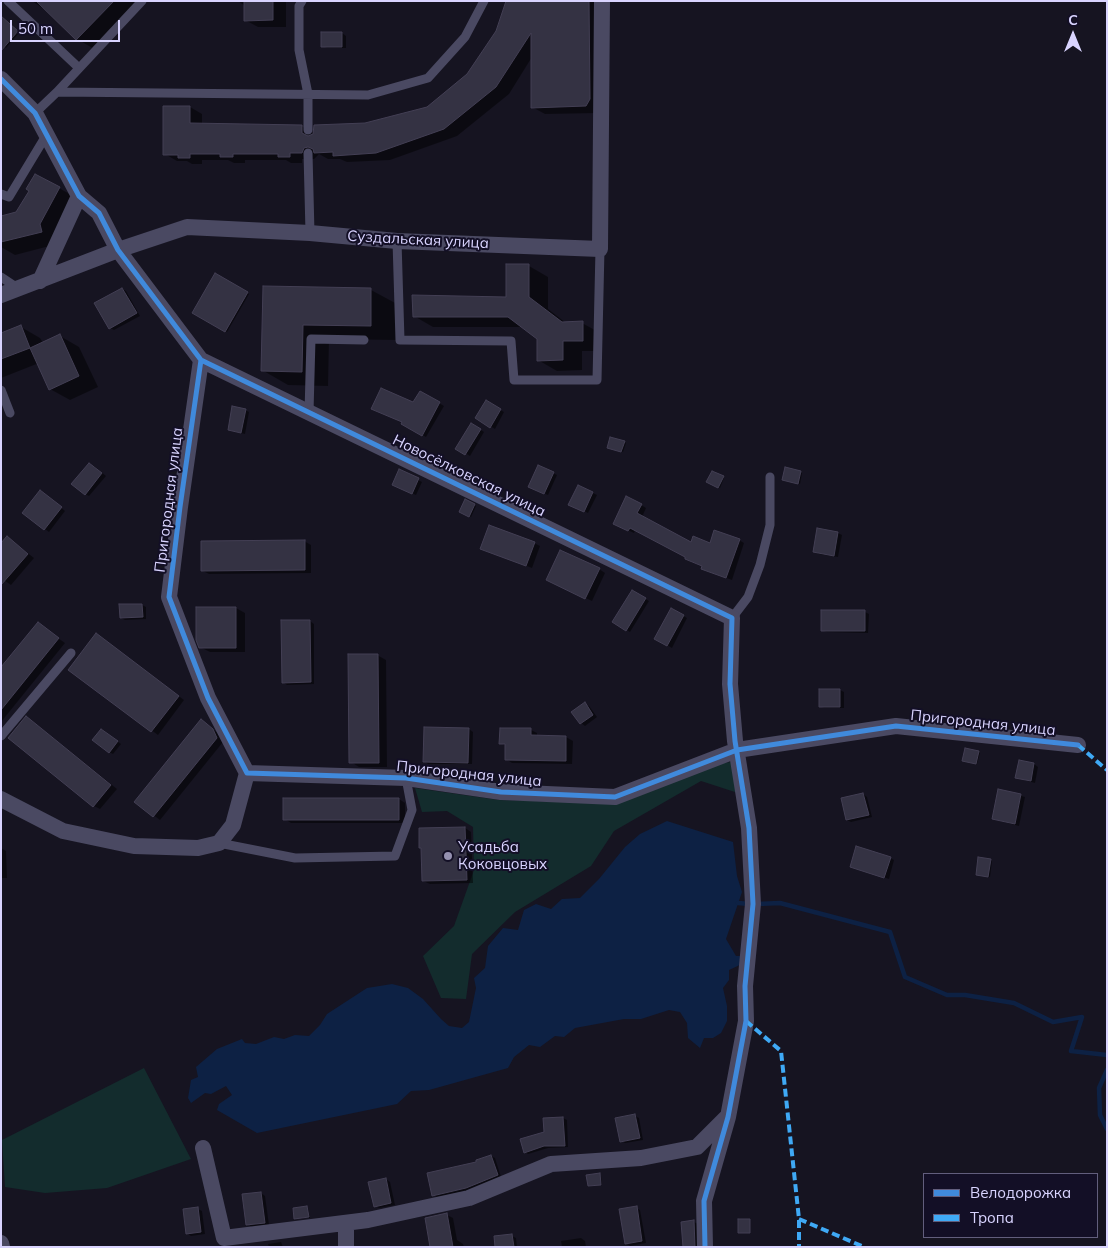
<!DOCTYPE html>
<meta charset="utf-8">
<style>
body{margin:0}
#map{position:relative;width:1108px;height:1248px;overflow:hidden;background:#161421;font-family:Mulish,sans-serif}
canvas{display:block}
.frame{position:absolute;inset:0;border:2px solid #d9d4ff;pointer-events:none}
.legend{position:absolute;left:923px;top:1173px;width:175px;height:65px;box-sizing:border-box;background:#130f26;border:1px solid #625e7d;margin:0;padding:6px 9px;list-style:none;font-size:15px;color:#d9d4ff}
.legend li{display:flex;align-items:center;gap:10px;height:25px}
.legend b{width:25px;border:1px solid #625e7d}
.north{position:absolute;left:1048px;top:10px;width:50px;height:50px;-webkit-text-stroke:4px #130f26;paint-order:stroke;rotate:0deg;font-size:14px;font-weight:700;line-height:20px;text-align:center;color:#d9d4ff}
.north::after{content:'';display:block;margin:auto;width:18px;height:22px;background:#d9d4ff;clip-path:polygon(50% 0,100% 100%,50% 72%,0 100%)}
.scale{position:absolute;left:10px;top:20px;width:110px;height:22px;box-sizing:border-box;border:2px solid #d9d4ff;border-top:0;padding-left:6px;font-size:15px;line-height:18px;white-space:nowrap;color:#d9d4ff;-webkit-text-stroke:4px #130f26;paint-order:stroke}
</style>
<div id="map">
<canvas width="1108" height="1248"></canvas>
<div class="frame"></div>
<ul class="legend">
<li><b style="height:6px;background:#408adc"></b>Велодорожка</li>
<li><b style="height:6px;background:#3fa9f5"></b>Тропа</li>
</ul>
<div class="north">С</div>
<div class="scale">50 m</div>
</div>
<script>
const ctx = document.querySelector('canvas').getContext('2d');
ctx.lineJoin = 'round';
function fillPath(path, color) { ctx.fillStyle = color; ctx.fill(path, 'evenodd'); }
const shape = rows => new Path2D(rows.map(r => 'M' + r).join(''));
function strokePath(path, color, width, dash) { ctx.strokeStyle = color; ctx.lineWidth = width; ctx.lineCap = dash ? 'butt' : 'round'; ctx.setLineDash(dash || []); ctx.stroke(path); }
function label(font, color, halo, rows, align = 'center') {
  ctx.font = font + ' Mulish,sans-serif'; ctx.lineWidth = 4; ctx.setLineDash([]); ctx.textBaseline = 'middle'; ctx.strokeStyle = halo; ctx.fillStyle = color; for (const [text, x, y, turn = 0] of rows) {
    ctx.save(); ctx.translate(x, y); ctx.rotate((+turn || 0) * Math.PI / 180); ctx.textAlign = isNaN(turn) ? turn : align; if (halo) ctx.strokeText(text, 0, 0); ctx.fillText(text, 0, 0); ctx.restore();
  }
}
fillPath(shape([
 [732,762,738,793,701,781,614,831,591,866,515,912,472,954,466,999,441,998,423,956,454,926,474,870,473,827,447,811,422,812,415,788,499,800,606,803,711,764],
 [144,1068,191,1159,107,1188,45,1193,5,1187,2,1140]
]), '#132c2d');
fillPath(shape([
 [667,821,733,842,737,876,742,892,726,939,736,956,742,956,742,964,729,970,729,980,723,988,727,1006,727,1021,721,1033,713,1038,704,1038,700,1048,688,1038,687,1023,680,1012,669,1010,641,1019,624,1019,575,1028,564,1037,555,1036,540,1047,529,1045,514,1057,508,1068,429,1090,411,1091,397,1104,257,1133,217,1110,219,1104,232,1095,226,1086,211,1094,205,1093,191,1103,188,1098,191,1080,198,1077,196,1067,217,1049,242,1039,245,1043,256,1044,274,1037,284,1039,295,1035,309,1036,320,1025,327,1014,367,988,392,984,408,988,423,999,441,1019,449,1026,462,1028,469,1022,476,988,474,978,485,968,488,946,503,928,518,930,524,910,536,904,551,909,562,899,580,898,599,879,625,847,640,834]
]), '#0d2144');
fillPath(shape([
 [32,1,144,1,96,50,77,39,50,13],
 [238,1,286,1,286,27,258,27,245,20,245,6],
 [508,1,601,1,598,113,545,114,532,107,532,57,509,94,457,136,390,160,347,162,340,159,328,159,319,154,314,159,302,159,302,163,291,163,286,160,245,160,245,163,234,163,228,160,202,160,202,164,192,164,187,161,177,161,165,154,190,107,202,114,202,125,301,126,314,133,365,124,428,108,468,75,498,31],
 [1,17,19,33,6,48,1,44],
 [342,33,346,36,346,48,327,48,323,46],
 [59,188,78,199,61,243,15,255,1,247,1,218,17,213],
 [529,266,548,277,548,309,566,323,582,323,602,334,602,351,582,351,582,370,557,371,538,360,538,338,524,327,433,327,414,316,508,298],
 [215,275,249,294,227,332,193,313],
 [264,287,371,290,397,304,396,340,329,339,328,386,288,385,262,370],
 [122,289,126,291,140,316,114,330,110,328],
 [21,327,40,338,43,343,60,336,79,347,98,387,70,400,50,389,39,363,1,378,1,335],
 [420,392,444,406,426,437,403,424],
 [486,402,504,412,495,429,477,418],
 [245,410,249,412,245,434,229,430],
 [472,424,484,432,470,456,457,448],
 [624,442,626,443,623,452,610,448],
 [94,466,106,476,89,496,85,494],
 [786,469,802,473,800,484,785,480],
 [400,471,422,482,416,495,398,487],
 [713,472,724,478,720,488,708,482],
 [553,473,557,475,548,495,534,489],
 [579,486,597,495,588,513,570,504],
 [45,494,65,511,49,532,24,513],
 [466,501,476,506,471,517,460,511],
 [641,505,646,508,642,517,692,544,711,545,739,540,744,543,732,580,708,571,703,566,691,562,686,559,687,557,635,530,634,533,619,526],
 [818,530,838,533,842,535,838,557,819,554,815,551],
 [7,537,34,558,11,585,1,578],
 [304,541,311,545,311,573,209,574,203,571],
 [534,543,540,546,532,568,481,548],
 [599,569,605,573,592,601,553,583],
 [632,591,649,601,630,632,614,622],
 [142,605,146,607,146,619,125,620,121,618],
 [236,608,245,613,245,652,210,652,200,647],
 [671,609,687,618,672,648,655,638],
 [865,612,869,614,868,633,826,632,822,630],
 [310,621,314,624,314,684,287,685,283,682],
 [45,629,65,643,1,722,1,669],
 [102,639,184,700,158,735,70,670],
 [377,655,386,660,387,767,359,767,351,762],
 [840,690,844,692,844,708,824,708,820,706],
 [585,704,589,706,597,717,585,726,581,723,573,712],
 [27,717,117,789,100,809,94,806],
 [208,725,219,734,223,742,160,820,136,802],
 [469,729,473,732,472,764,428,764,424,761],
 [531,730,537,733,537,736,566,737,573,741,572,764,512,763,506,759,506,746,501,743],
 [105,732,121,744,113,754,109,752],
 [978,752,980,753,977,764,964,761],
 [1034,764,1038,767,1035,783,1017,778],
 [999,790,1025,797,1019,826,993,819],
 [863,794,867,797,872,817,851,822,847,820],
 [399,799,405,803,405,823,291,823,285,819],
 [465,828,471,832,473,883,430,884,423,881],
 [1,848,6,851,7,878,1,878],
 [890,858,894,860,889,879,852,867],
 [991,860,992,861,990,877,978,875],
 [635,1116,639,1118,643,1140,625,1143,621,1141],
 [563,1118,567,1120,568,1147,548,1148,528,1154,525,1152,545,1133,544,1119],
 [491,1156,495,1158,501,1177,471,1190,437,1197,433,1195,478,1163],
 [599,1175,601,1176,602,1185,589,1186],
 [386,1179,390,1182,395,1205,379,1208,375,1206],
 [261,1193,265,1196,269,1225,252,1227,248,1224],
 [307,1207,308,1208,310,1218,295,1218],
 [636,1208,640,1210,646,1243,630,1246,626,1243],
 [198,1209,202,1211,205,1234,191,1236,187,1233],
 [447,1215,453,1218,457,1240,463,1244,464,1247,428,1247,431,1246],
 [694,1222,698,1224,699,1247,685,1247,683,1223],
 [512,1236,516,1238,517,1247,496,1247],
 [581,1238,585,1241,586,1247,562,1247,561,1241],
 [281,1242,283,1247,269,1247,268,1244]
]), '#0007');
strokePath(shape([
 [738,903,750,904],
 [757,904,780,903,890,932,905,977,947,995,965,995,1014,1003,1053,1022,1082,1017,1071,1051,1107,1055],
 [1107,1070,1099,1088,1100,1115,1107,1129]
]), '#0d2144', 4.5);
const building = shape([
 [36,1,114,1,76,40,36,1],
 [244,1,273,1,273,20,244,21,244,1],
 [506,1,589,1,590,99,586,106,531,108,531,33,496,87,444,129,376,153,333,156,333,152,314,153,313,149,308,147,304,148,302,153,290,153,290,157,278,157,278,154,233,154,233,157,220,157,220,154,190,154,190,158,178,158,178,155,163,155,163,106,190,106,190,123,302,125,302,133,308,136,313,134,314,125,365,123,427,107,467,74,496,31,506,1],
 [1,16,18,31,1,51,1,16],
 [321,32,342,32,342,47,321,47,321,32],
 [35,174,60,187,40,224,42,232,1,242,1,216,16,212,29,191,26,189,35,174],
 [506,264,529,264,529,297,562,322,583,321,583,341,563,341,563,360,537,361,537,339,508,317,413,317,412,295,506,297,506,264],
 [215,273,248,292,225,332,192,313,215,273],
 [263,286,371,288,371,326,303,325,302,372,261,371,263,286],
 [122,288,137,313,109,329,94,303,122,288],
 [21,325,30,348,1,359,1,333,21,325],
 [60,334,79,376,49,390,30,348,60,334],
 [381,388,413,402,420,391,440,402,422,436,401,424,402,422,371,409,381,388],
 [486,400,501,409,490,428,475,418,486,400],
 [232,406,246,409,241,433,228,430,232,406],
 [471,423,481,429,465,455,455,449,471,423],
 [610,437,625,441,621,452,607,448,610,437],
 [89,463,102,473,85,495,71,484,89,463],
 [538,465,554,472,544,494,528,487,538,465],
 [785,467,801,471,798,484,782,480,785,467],
 [399,469,419,478,412,494,392,485,399,469],
 [712,471,724,476,718,488,706,482,712,471],
 [578,485,593,492,584,512,568,505,578,485],
 [40,490,62,507,44,530,22,513,40,490],
 [626,496,642,504,637,513,691,542,693,536,710,543,714,530,740,539,726,578,701,569,702,566,685,559,685,557,630,528,628,531,613,524,626,496],
 [465,499,475,504,469,517,459,512,465,499],
 [489,525,535,542,526,566,480,549,489,525],
 [817,528,838,532,834,556,813,552,817,528],
 [7,536,28,554,1,585,1,543,7,536],
 [305,540,305,570,201,571,201,541,305,540],
 [560,550,600,568,585,599,546,580,560,550],
 [632,590,646,598,626,631,612,622,632,590],
 [119,604,142,604,143,617,120,618,119,604],
 [196,607,236,607,236,648,199,648,196,640,196,607],
 [671,608,684,615,667,646,654,639,671,608],
 [821,610,865,610,865,631,821,631,821,610],
 [281,620,310,620,311,682,282,683,281,620],
 [38,622,59,638,1,710,1,667,38,622],
 [96,633,179,696,151,732,68,670,96,633],
 [348,654,378,654,379,763,349,763,348,654],
 [819,689,840,689,840,707,819,707,819,689],
 [585,702,593,715,580,724,571,712,585,702],
 [26,716,111,785,93,807,8,738,26,716],
 [201,719,213,729,217,738,153,817,134,802,201,719],
 [424,727,469,728,468,763,423,762,424,727],
 [500,728,531,728,531,735,566,736,566,761,505,760,505,744,499,744,500,728],
 [101,729,118,741,109,753,92,740,101,729],
 [965,748,979,751,976,764,962,761,965,748],
 [1019,760,1034,763,1031,781,1015,778,1019,760],
 [998,789,1021,794,1015,824,992,819,998,789],
 [863,793,869,815,846,820,841,798,863,793],
 [283,798,399,798,399,820,283,820,283,798],
 [465,827,467,880,422,881,421,848,419,848,419,828,465,827],
 [856,846,891,857,884,878,850,867,856,846],
 [978,857,991,859,988,877,976,875,978,857],
 [635,1114,640,1138,620,1142,615,1118,635,1114],
 [563,1117,565,1146,544,1146,524,1153,520,1139,544,1132,543,1118,563,1117],
 [491,1155,498,1175,466,1188,432,1196,427,1173,476,1162,476,1160,491,1155],
 [600,1173,601,1185,588,1186,586,1175,600,1173],
 [386,1178,391,1203,374,1207,368,1182,386,1178],
 [261,1192,265,1223,246,1225,242,1194,261,1192],
 [307,1206,309,1217,294,1219,293,1208,307,1206],
 [637,1206,642,1241,625,1244,619,1209,637,1206],
 [198,1207,201,1232,186,1234,183,1209,198,1207],
 [447,1213,453,1247,430,1247,425,1218,447,1213],
 [738,1219,750,1219,750,1233,738,1233,738,1219],
 [694,1220,695,1247,683,1247,681,1222,694,1220],
 [512,1234,514,1247,495,1247,494,1236,512,1234]
]);
fillPath(building, '#343243');
strokePath(building, '#433f54', 1);
strokePath(shape([
 [8,1,79,68],
 [302,1,299,6,299,50,308,94,308,130],
 [57,92,368,95,428,78,465,37,484,1],
 [35,113,57,92,142,1],
 [308,153,310,233],
 [1,194,9,197,47,134],
 [397,241,400,340,511,341,514,380,597,380,600,249],
 [1,277,19,289],
 [1,390,10,413],
 [309,412,311,339,364,340],
 [732,618,748,597,760,565,770,525,770,477],
 [1,736,71,653],
 [219,843,295,858,395,856,412,810,406,778]
]), '#4a4962', 9);
strokePath(shape([
 [1,79,35,113,79,196,99,213,118,250,201,360,732,618,730,684,735,741,749,828,753,904,745,986,746,1021,728,1117,704,1201,705,1247],
 [40,281,79,196],
 [1,295,118,250,187,227,310,233,397,241,600,249,602,1],
 [201,360,180,507,169,597,208,698,247,773,406,778,501,792,615,797,737,750,896,726,1078,745],
 [1,799,63,831,134,846,198,848,219,843,233,825,247,773],
 [203,1148,224,1238,368,1220,469,1198,551,1164,641,1158,697,1147,726,1118],
 [1,1243,2,1247],
 [346,1247,346,1223]
]), '#4a4962', 16);
strokePath(shape([
 [1078,745,1107,770],
 [746,1021,781,1051,799,1219,799,1247],
 [799,1219,864,1247]
]), '#3fa9f5', 4, [8, 4]);
strokePath(shape([
 [1,79,35,113,79,196,99,213,118,250,201,360,732,618,730,684,735,741,749,828,753,904,745,986,746,1021,728,1117,704,1201,705,1247],
 [201,360,180,507,169,597,208,698,247,773,406,778,501,792,615,797,737,750,896,726,1078,745]
]), '#408adc', 5);
for (const [x, y, r, color] of [
 [448,856,5,"#9591b1"]
]) { const dot = new Path2D(); dot.arc(x, y, r, 0, 2 * Math.PI); ctx.fillStyle = color; ctx.fill(dot); strokePath(dot, '#130f26', 2); }
label('15px', '#d9d4ff', '#130f26', [
 ["Суздальская улица",418,240,3],
 ["Новосёлковская улица",469,476,26],
 ["Пригородная улица",169,500,-83],
 ["Пригородная улица",983,723,6],
 ["Пригородная улица",469,774,6]
]);
label('15px', '#d9d4ff', '#130f26', [
 ["Усадьба",458,847],
 ["Коковцовых",458,864]
], 'left');
</script>
